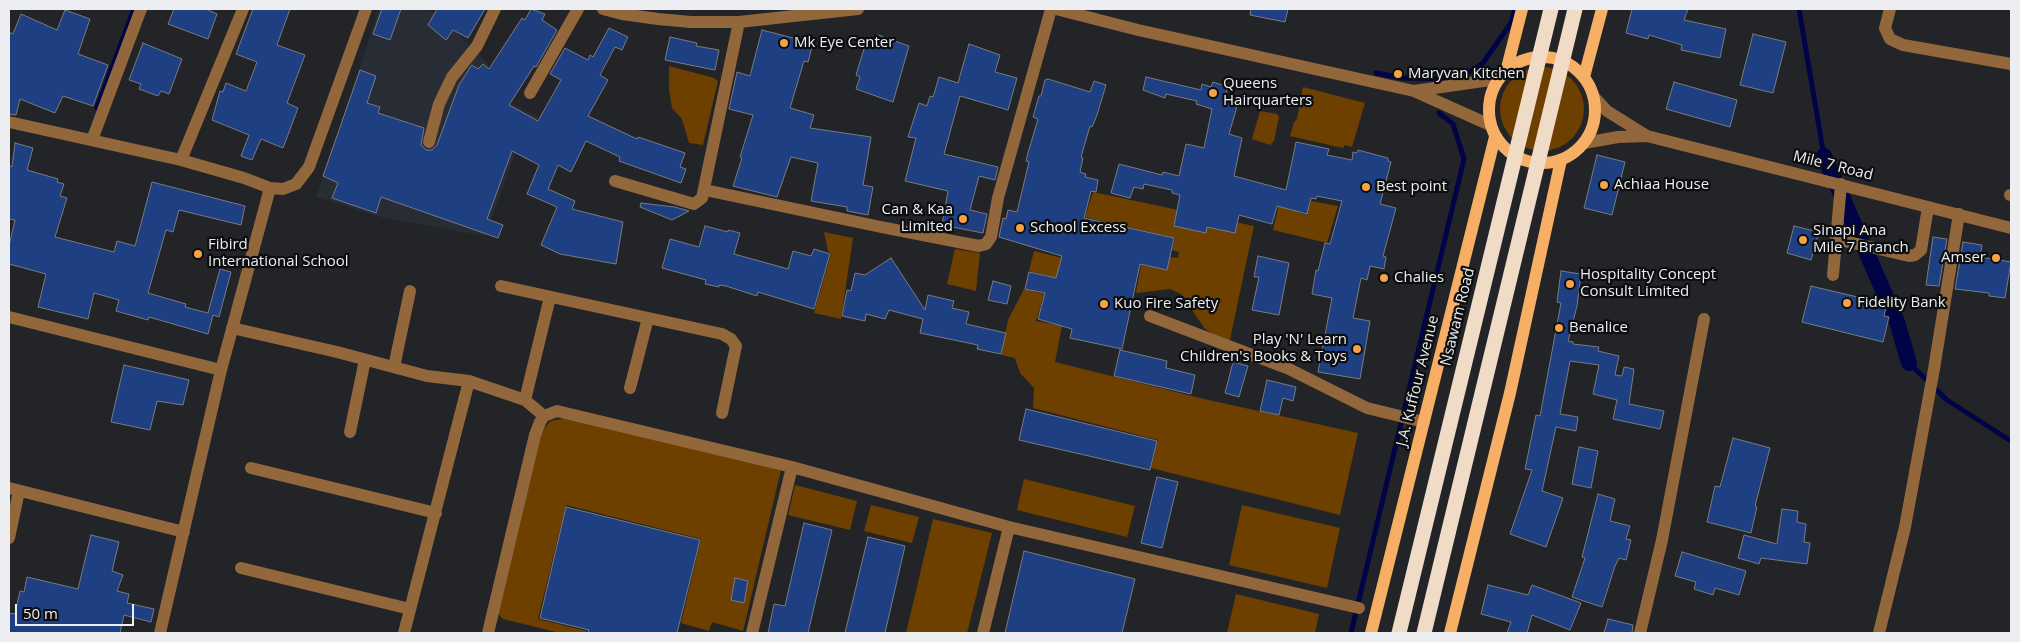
<!DOCTYPE html>
<style>
body{margin:0}
#map{position:relative;width:2020px;height:642px;overflow:hidden;background:#222427;font-family:"Open Sans",sans-serif}
canvas{display:block}
.frame{position:absolute;inset:0;border:10px solid #edeef1;pointer-events:none}
.scale{position:absolute;left:15px;top:604px;width:119px;height:22px;box-sizing:border-box;border:2px solid #edeef1;border-top:0;padding-left:6px;font-size:15px;line-height:18px;white-space:nowrap;color:#edeef1;-webkit-text-stroke:4px #0c0d0e;paint-order:stroke}
</style>
<div id="map">
<canvas width="2020" height="642"></canvas>
<div class="frame"></div>
<div class="scale">50 m</div>
</div>
<script>
const ctx = document.querySelector('canvas').getContext('2d');
ctx.lineJoin = 'round';
function fillPath(path, color) { ctx.fillStyle = color; ctx.fill(path, 'evenodd'); }
const shape = rows => new Path2D(rows.map(r => 'M' + r).join(''));
function strokePath(path, color, width, dash) { ctx.strokeStyle = color; ctx.lineWidth = width; ctx.lineCap = dash ? 'butt' : 'round'; ctx.setLineDash(dash || []); ctx.stroke(path); }
function label(font, color, halo, rows, align = 'center') {
  ctx.font = font + ' "Open Sans",sans-serif'; ctx.lineWidth = 4.5; ctx.setLineDash([]); ctx.textBaseline = 'middle'; ctx.strokeStyle = halo; ctx.fillStyle = color; for (const [text, x, y, turn = 0] of rows) {
    ctx.save(); ctx.translate(x, y); ctx.rotate((+turn || 0) * Math.PI / 180); ctx.textAlign = isNaN(turn) ? turn : align; if (halo) ctx.strokeText(text, 0, 0); ctx.fillText(text, 0, 0); ctx.restore();
  }
}
fillPath(shape([
 [379,9,428,9,458,33,489,65,479,87,538,117,525,148,517,149,485,236,384,218,316,197]
]), '#272c35');
fillPath(shape([
 [669,66,714,78,718,81,703,145,689,143,682,119,672,108,669,89],
 '1500 109a42 42 0 1 1 84 0a42 42 0 1 1-84 0Z',
 [1303,87,1365,103,1352,147,1345,145,1343,148,1290,136,1294,122,1297,119],
 [1260,111,1277,114,1279,117,1274,141,1270,145,1252,139],
 [1093,192,1254,226,1229,344,1205,329,1181,294,1170,289,1136,293,1141,265,1167,270,1170,257,1178,258,1179,252,1172,250,1175,238,1085,217],
 [1281,196,1299,201,1297,212,1306,215,1311,201,1338,206,1327,243,1273,230],
 [824,232,853,238,841,319,814,313,831,254,828,251],
 [955,249,980,253,976,291,947,284],
 [1034,251,1062,258,1057,278,1029,271],
 [1024,289,1044,294,1036,321,1062,326,1055,362,1204,399,1358,433,1340,515,1151,468,1158,440,1033,408,1034,388,1020,373,1015,358,1001,355,1008,320],
 [566,418,781,470,743,631,712,622,709,631,681,623,701,539,566,505,538,619,586,631,586,633,560,633,503,619,500,616,498,613,540,436,545,427,551,421],
 [1024,479,1135,506,1127,537,1017,510],
 [795,485,857,501,850,530,788,515],
 [871,505,919,517,912,543,864,531],
 [1242,505,1340,528,1327,588,1229,565],
 [933,519,992,533,967,633,906,633],
 [1236,594,1319,614,1315,633,1227,633]
]), '#6e4000');
strokePath(shape([
 [1799,9,1824,156],
 [1376,73,1403,78,1458,79,1483,63,1511,23,1515,9],
 [97,108,134,9],
 [1909,363,1947,400,2011,441],
 [1351,633,1464,159,1453,124,1439,113]
]), '#000447', 5);
strokePath(shape([
 [1824,156,1897,322,1909,363]
]), '#000447', 16);
const building = shape([
 [174,9,206,9,217,14,208,39,168,24,174,9],
 [253,9,290,9,277,45,305,55,287,103,298,108,283,148,261,139,252,160,241,156,249,135,212,120,220,91,223,92,226,83,246,91,257,62,236,54,253,9],
 [382,9,401,9,390,40,373,34,382,9],
 [437,9,485,9,468,38,453,30,446,40,428,25,437,9],
 [531,9,545,14,542,20,557,30,536,67,534,66,509,105,538,121,561,80,550,74,565,48,588,60,590,55,593,57,609,28,628,37,622,50,615,47,600,75,608,80,588,116,637,139,638,137,685,153,680,167,686,169,681,183,619,161,620,157,586,141,571,172,558,165,548,189,575,201,572,209,623,222,616,264,560,254,541,245,557,207,527,194,539,165,512,151,487,219,503,225,498,238,381,197,376,213,332,198,338,183,323,176,360,70,376,76,367,103,380,107,378,113,424,128,421,145,426,150,432,150,437,145,459,85,471,66,472,65,478,69,483,64,489,69,522,18,525,20,531,9],
 [1251,9,1288,9,1285,22,1250,15,1251,9],
 [1632,9,1688,9,1684,20,1726,29,1720,58,1681,50,1682,45,1649,35,1648,39,1626,33,1632,9],
 [65,10,90,19,78,54,108,65,93,106,63,96,55,113,20,99,16,115,9,114,9,32,13,34,21,14,57,30,65,10],
 [762,30,797,39,796,43,812,47,808,62,804,61,790,108,814,115,810,128,871,137,863,185,873,187,868,215,847,211,847,207,811,201,818,163,791,157,777,197,733,186,742,158,740,157,753,115,729,109,737,72,750,76,762,30],
 [1753,34,1786,42,1773,93,1740,85,1753,34],
 [878,35,909,46,893,102,856,89,860,77,856,75,867,39,874,41,878,35],
 [670,37,697,43,696,46,719,50,715,70,665,60,670,37],
 [143,43,182,59,169,94,161,91,158,96,139,89,141,84,129,80,143,43],
 [969,44,1000,55,995,72,1017,78,1008,110,960,96,944,154,998,167,995,180,979,176,970,210,987,214,983,233,942,225,948,191,905,181,916,138,908,137,919,103,927,106,930,96,933,97,939,77,958,83,969,44],
 [1146,77,1201,90,1202,84,1211,87,1213,82,1228,87,1224,99,1238,103,1229,134,1242,138,1234,176,1286,190,1296,142,1329,149,1327,155,1352,160,1353,152,1357,153,1358,150,1388,158,1388,161,1391,162,1380,204,1396,208,1383,256,1386,257,1384,269,1370,266,1367,280,1361,278,1353,318,1370,321,1360,379,1318,372,1332,298,1312,294,1316,270,1318,271,1325,243,1330,244,1342,201,1317,196,1316,199,1311,198,1307,214,1277,206,1272,224,1239,215,1235,233,1207,227,1206,233,1174,226,1180,195,1172,193,1172,190,1144,184,1143,189,1134,187,1130,198,1111,193,1119,164,1162,175,1163,172,1179,176,1186,144,1204,148,1212,109,1196,104,1197,101,1166,94,1165,98,1143,90,1146,77],
 [1048,79,1090,92,1094,81,1106,85,1097,115,1092,127,1090,126,1081,157,1083,158,1080,172,1086,174,1085,177,1098,180,1096,192,1091,191,1084,218,1174,238,1167,270,1140,264,1122,349,1070,338,1072,329,1038,319,1045,293,1025,289,1029,272,1056,278,1062,256,999,237,1003,218,1006,219,1008,210,1017,212,1029,162,1026,161,1028,153,1038,119,1033,117,1039,96,1041,96,1045,80,1048,79],
 [1674,82,1737,100,1730,127,1666,109,1674,82],
 [15,143,33,148,27,170,58,179,57,182,64,184,60,196,67,198,55,237,114,252,117,241,135,246,152,182,245,206,241,225,179,210,173,232,166,230,148,293,186,304,185,307,208,313,220,269,231,272,219,317,213,315,208,334,149,317,148,320,116,311,119,300,94,293,88,319,38,307,46,274,9,264,9,246,15,220,9,219,9,165,12,167,15,143],
 [1597,155,1625,162,1612,215,1584,208,1597,155],
 [641,203,675,207,689,211,672,220,640,207,641,203],
 [705,226,728,232,728,230,740,233,734,254,788,269,793,251,811,256,814,249,830,254,814,309,758,292,757,296,726,286,719,285,719,287,705,284,706,280,662,268,670,239,699,247,705,226],
 [1794,226,1819,232,1811,260,1787,253,1794,226],
 [1933,237,1947,239,1939,286,1926,285,1933,237],
 [1963,242,1982,245,1980,257,2011,262,2005,298,1989,296,1989,293,1955,289,1963,242],
 [1258,256,1289,263,1279,315,1252,310,1259,277,1254,277,1258,256],
 [891,258,925,310,928,295,954,301,952,308,969,312,966,324,1006,333,1001,354,977,349,978,345,920,333,923,319,889,310,885,319,866,314,865,321,842,316,847,290,851,291,855,273,865,275,891,258],
 [1561,271,1581,274,1577,306,1568,341,1573,342,1573,344,1599,347,1598,351,1619,356,1615,375,1622,376,1624,367,1634,369,1629,404,1664,411,1660,429,1613,419,1617,400,1593,394,1599,365,1570,361,1560,414,1578,417,1576,431,1556,427,1542,491,1563,498,1546,547,1510,534,1532,470,1525,469,1536,415,1540,416,1561,303,1557,302,1561,271],
 [993,281,1011,286,1007,304,988,300,993,281],
 [1811,286,1887,304,1884,316,1889,317,1883,342,1802,322,1811,286],
 [1120,350,1167,361,1166,368,1195,375,1191,394,1114,376,1120,350],
 [1233,362,1248,366,1239,397,1225,393,1233,362],
 [124,365,189,380,183,405,157,401,150,430,111,422,124,365],
 [1267,380,1296,387,1293,401,1283,398,1279,415,1260,411,1267,380],
 [1026,409,1157,441,1150,470,1019,440,1026,409],
 [1733,438,1770,448,1755,506,1757,507,1751,533,1707,522,1715,486,1720,487,1733,438],
 [1579,447,1598,451,1591,488,1572,484,1579,447],
 [1157,477,1178,482,1162,548,1141,543,1157,477],
 [1598,494,1615,499,1610,521,1630,526,1626,539,1631,540,1626,560,1619,558,1615,566,1602,607,1572,597,1585,558,1582,557,1598,494],
 [566,507,700,540,677,633,588,633,589,630,540,618,566,507],
 [1782,509,1798,511,1797,522,1806,524,1804,542,1810,543,1807,564,1761,558,1759,564,1738,558,1744,535,1777,544,1782,509],
 [804,523,832,530,808,633,768,633,774,604,785,606,804,523],
 [91,535,119,542,112,571,123,575,117,591,129,594,127,603,154,609,151,622,124,615,120,633,9,633,9,613,15,614,20,591,24,592,27,577,78,589,91,535],
 [868,537,905,546,885,633,845,633,868,537],
 [1024,551,1135,579,1122,633,1005,633,1024,551],
 [1682,552,1746,571,1739,595,1715,588,1713,595,1694,589,1696,582,1675,576,1682,552],
 [735,578,748,581,744,603,731,600,735,578],
 [1488,585,1528,595,1532,585,1581,603,1570,630,1532,615,1527,633,1507,633,1511,622,1481,614,1488,585],
 [1608,619,1633,625,1632,633,1604,633,1608,619]
]);
fillPath(building, '#1e3f82');
strokePath(building, '#797b80', 1);
strokePath(shape([
 [603,9,622,14,658,19,691,22,739,22,858,9],
 [1056,9,1138,30,1414,91,1490,125],
 [1890,9,1885,28,1890,39,1903,45,2011,64],
 [1414,91,1497,79],
 [530,93,578,9],
 [1594,97,1607,111,1647,136,2011,228],
 [9,122,181,160,244,178,270,188,283,189,296,184,309,167,366,9],
 [92,140,141,9],
 [429,142,439,104,452,77,477,46,495,9],
 [1584,143,1618,137,1647,136],
 [181,160,243,9],
 [615,181,694,204,702,198,739,22],
 [705,190,881,227,979,246,986,244,991,237,998,198,1051,9],
 [2010,195,2011,195],
 [1836,239,1909,256,1915,255,1921,250,1928,207],
 [1833,275,1841,184],
 [501,286,722,334,731,339,736,346,722,413],
 [1150,316,1289,369,1367,408,1424,422],
 [9,317,221,370],
 [232,328,337,352,427,376,469,381,525,400,544,416],
 [394,367,410,291],
 [630,388,648,318],
 [525,400,550,297],
 [350,432,365,360],
 [251,468,436,513],
 [9,488,184,532],
 [9,538,19,491],
 [241,568,410,609],
 [160,633,221,370,270,188],
 [404,633,469,381],
 [488,633,535,435,540,422,544,416,557,411,792,467,1009,527,1359,608],
 [752,633,792,467],
 [983,633,1009,527],
 [1640,633,1662,540,1704,319],
 [1879,633,1905,527,1934,369,1959,214]
]), '#92673b', 12);
strokePath(shape([
 '1489 110a53 53 0 1 1 106 0a53 53 0 1 1-106 0Z',
 [1507,68,1522,9],
 [1584,77,1602,9],
 [1371,633,1495,137],
 [1450,633,1510,393,1561,160]
]), '#f6af65', 12);
strokePath(shape([
 [1399,633,1551,9],
 [1424,633,1575,9]
]), '#f0dbc7', 15);
for (const [x, y, r, color] of [
 [784,43,5,"#f5a346"],
 [1398,74,5,"#f5a346"],
 [1213,93,5,"#f5a346"],
 [1604,185,5,"#f5a346"],
 [1366,187,5,"#f5a346"],
 [963,219,5,"#f5a346"],
 [1020,228,5,"#f5a346"],
 [1803,240,5,"#f5a346"],
 [198,254,5,"#f5a346"],
 [1996,258,5,"#f5a346"],
 [1384,278,5,"#f5a346"],
 [1570,284,5,"#f5a346"],
 [1847,303,5,"#f5a346"],
 [1104,304,5,"#f5a346"],
 [1559,328,5,"#f5a346"],
 [1357,349,5,"#f5a346"]
]) { const dot = new Path2D(); dot.arc(x, y, r, 0, 2 * Math.PI); ctx.fillStyle = color; ctx.fill(dot); strokePath(dot, '#0c0d0e', 2); }
label('15px', '#edeef1', '#0c0d0e', [
 ["Mk Eye Center",794,43],
 ["Maryvan Kitchen",1408,74],
 ["Queens",1223,84],
 ["Hairquarters",1223,101],
 ["Achiaa House",1614,185],
 ["Best point",1376,187],
 ["Can & Kaa",953,210,"right"],
 ["Limited",953,227,"right"],
 ["School Excess",1030,228],
 ["Sinapi Ana",1813,231],
 ["Mile 7 Branch",1813,248],
 ["Fibird",208,245],
 ["International School",208,262],
 ["Amser",1986,258,"right"],
 ["Hospitality Concept",1580,275],
 ["Consult Limited",1580,292],
 ["Chalies",1394,278],
 ["Fidelity Bank",1857,303],
 ["Kuo Fire Safety",1114,304],
 ["Benalice",1569,328],
 ["Play 'N' Learn",1347,340,"right"],
 ["Children's Books & Toys",1347,357,"right"]
], 'left');
label('15px', '#edeef1', '#0c0d0e', [
 ["Mile 7 Road",1833,166,14],
 ["Nsawam Road",1458,317,-76],
 ["J.A. Kuffour Avenue",1418,381,-76]
]);
</script>
